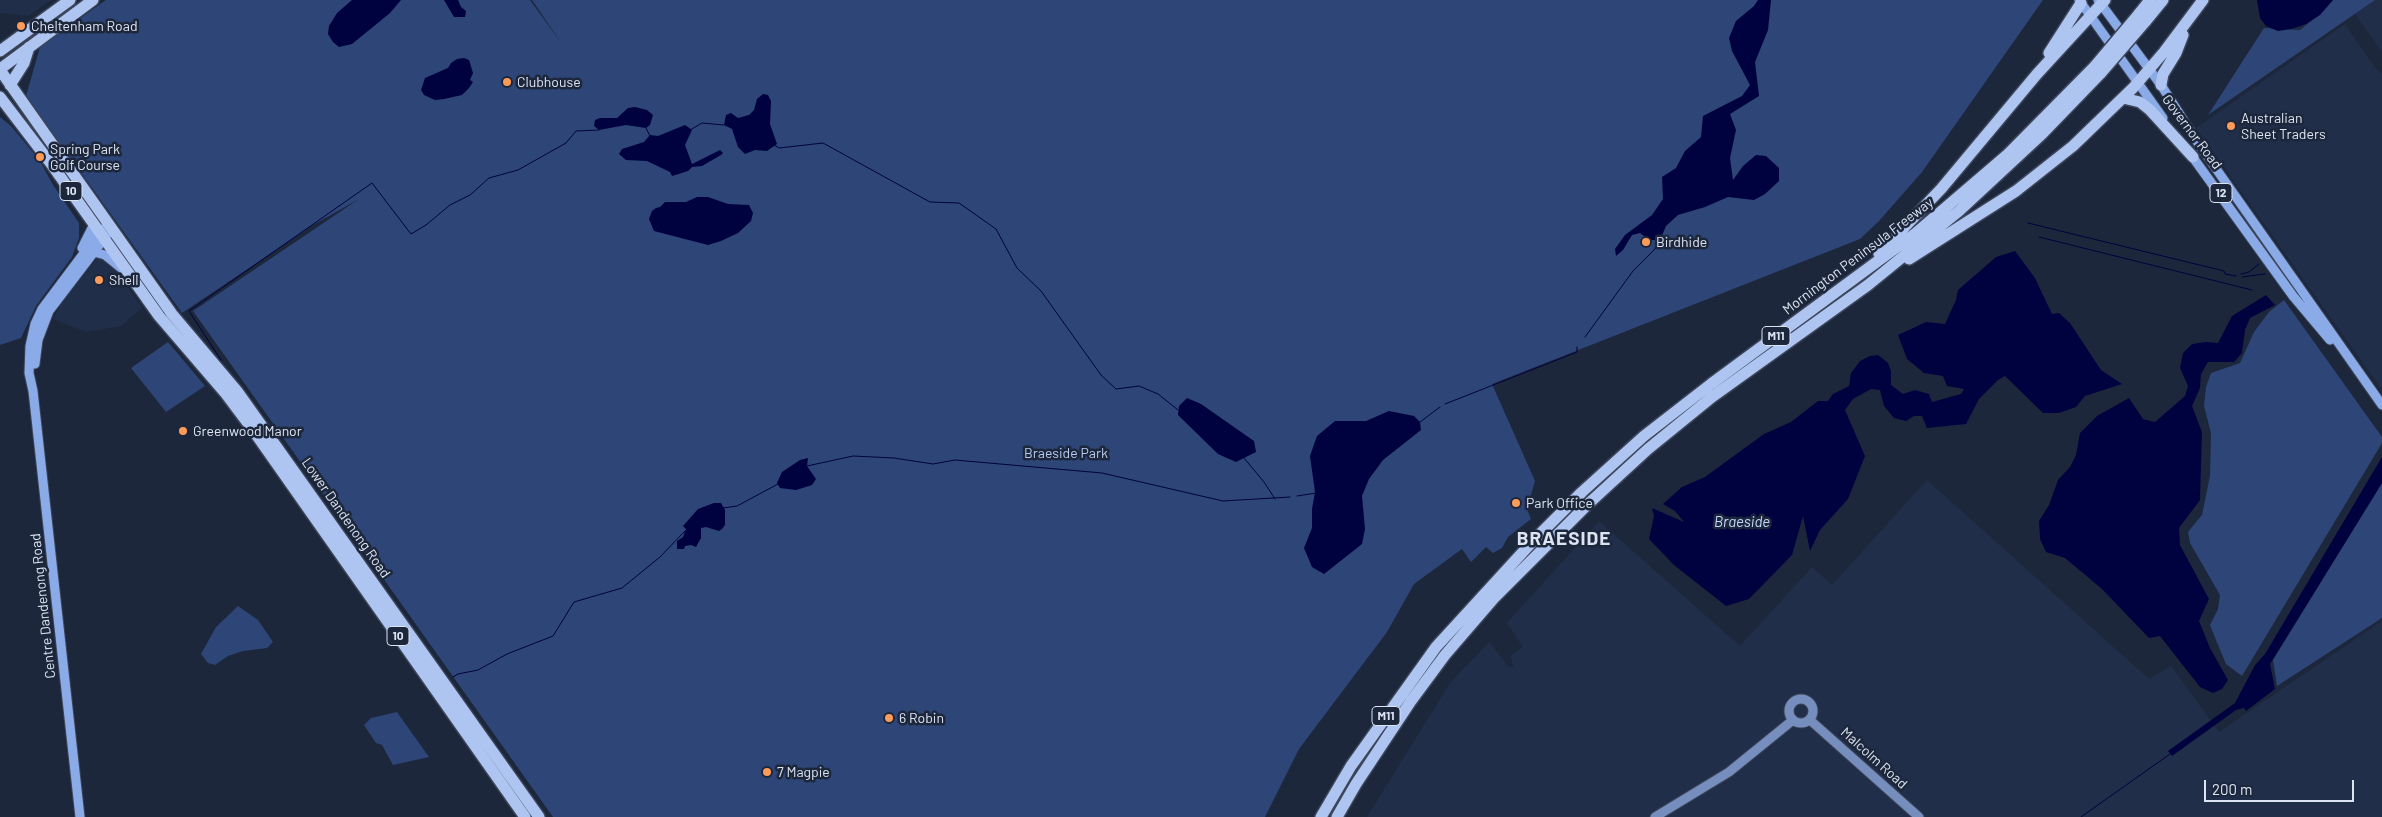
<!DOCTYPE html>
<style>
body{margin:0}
#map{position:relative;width:2382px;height:817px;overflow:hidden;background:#1d273c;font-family:Barlow,sans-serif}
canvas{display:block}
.scale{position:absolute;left:2204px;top:780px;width:150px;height:22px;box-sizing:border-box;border:2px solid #dce4f2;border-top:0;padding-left:6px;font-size:15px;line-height:18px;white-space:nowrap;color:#dce4f2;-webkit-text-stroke:4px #1d273c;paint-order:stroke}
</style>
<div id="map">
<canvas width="2382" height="817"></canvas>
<div class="scale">200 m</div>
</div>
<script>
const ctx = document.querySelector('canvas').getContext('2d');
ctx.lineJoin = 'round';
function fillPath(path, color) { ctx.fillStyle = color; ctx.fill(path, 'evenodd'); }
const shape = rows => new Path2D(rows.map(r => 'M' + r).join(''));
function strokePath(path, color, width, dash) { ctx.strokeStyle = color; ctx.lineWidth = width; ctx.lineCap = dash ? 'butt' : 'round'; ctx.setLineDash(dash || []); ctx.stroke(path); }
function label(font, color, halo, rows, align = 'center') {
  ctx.font = font + ' Barlow,sans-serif'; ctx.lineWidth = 5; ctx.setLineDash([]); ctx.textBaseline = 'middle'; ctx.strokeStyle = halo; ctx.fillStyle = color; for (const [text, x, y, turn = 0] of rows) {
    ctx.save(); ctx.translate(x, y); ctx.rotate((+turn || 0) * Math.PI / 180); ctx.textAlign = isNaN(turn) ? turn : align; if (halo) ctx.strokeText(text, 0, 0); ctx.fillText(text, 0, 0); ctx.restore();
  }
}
fillPath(shape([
 [0,0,51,0,28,16,0,13],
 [2375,0,2382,0,2382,52,2355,14],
 [2345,24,2375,68,2382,74,2382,390,2196,128],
 [98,257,114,267,142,308,121,326,86,332,53,319,65,297],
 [1927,480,2149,679,2171,666,2219,732,2382,621,2382,817,1367,817,1450,683,1489,642,1509,667,1514,667,1510,656,1523,647,1507,623,1599,521,1740,646,1812,567,1832,585]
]), '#212e49');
fillPath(shape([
 [106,0,530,0,562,44,532,0,2043,0,1922,172,1879,221,1860,239,1492,384,1535,481,1527,509,1531,519,1508,537,1502,548,1493,553,1486,547,1471,562,1462,549,1414,584,1387,632,1299,749,1265,817,553,817,193,311,359,199,313,225,182,313,26,96,40,47],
 [2333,0,2375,0,2208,115,2264,28,2300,30,2321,13],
 [0,117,11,126,40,161,53,185,79,223,79,238,72,257,36,306,21,338,0,345],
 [2284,300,2382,437,2382,443,2242,676,2226,664,2216,640,2210,625,2218,609,2220,595,2190,543,2188,532,2202,515,2210,476,2211,433,2204,406,2206,387,2211,373,2240,363,2254,332,2269,312],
 [168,342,205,386,166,412,131,368],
 [2382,483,2382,618,2277,686,2273,660],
 [238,606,258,620,273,642,267,648,243,651,228,656,215,665,208,663,201,654,216,627],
 [397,712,429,757,393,765,382,745,376,743,364,725,371,718]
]), '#2d4577');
fillPath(shape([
 [352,0,401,0,390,13,352,44,339,47,333,42,328,34,329,26,337,13],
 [444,0,458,0,461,7,466,11,465,17,454,17],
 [1758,0,1771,0,1768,30,1755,62,1759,96,1730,114,1736,130,1730,158,1733,180,1743,166,1756,155,1766,156,1779,168,1779,181,1765,194,1754,200,1728,197,1705,207,1678,215,1666,226,1660,240,1649,240,1640,233,1632,235,1623,250,1616,256,1615,249,1625,235,1652,215,1663,199,1662,177,1676,168,1685,151,1701,137,1703,116,1742,96,1750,85,1732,51,1729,38,1736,21,1754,6],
 [2257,0,2333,0,2320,15,2306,24,2291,29,2278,31,2266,26,2260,18],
 [464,58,469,60,473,73,470,80,473,82,469,88,462,95,444,99,435,100,424,95,421,90,425,78,448,68,451,63,457,59],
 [763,94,768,95,771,101,770,124,777,144,767,151,755,150,745,154,738,147,732,129,724,125,726,115,731,113,738,118,749,115,754,110,757,99],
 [635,107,647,110,653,115,650,125,646,128,626,125,599,130,594,126,595,120,600,118,617,118,628,108],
 [685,125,692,130,685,145,692,164,720,150,723,153,721,155,702,166,692,167,688,171,672,176,670,172,647,161,626,160,619,154,622,149,644,142,650,135,658,136],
 [697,197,708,197,728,204,749,205,753,213,751,221,738,233,721,241,708,245,654,231,649,219,652,211,656,208,660,207,665,202,686,202],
 [2015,251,2035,278,2052,314,2059,313,2070,323,2101,370,2122,384,2085,396,2076,407,2059,413,2043,413,2005,376,1998,380,1979,399,1966,424,1927,428,1922,416,1914,416,1906,421,1894,418,1884,406,1880,390,1871,389,1853,399,1845,410,1865,456,1848,499,1820,530,1810,551,1803,516,1792,555,1749,599,1726,606,1674,565,1649,539,1654,516,1652,508,1684,522,1675,511,1663,504,1682,487,1705,477,1764,434,1791,422,1818,401,1828,401,1833,394,1849,386,1851,373,1860,361,1870,356,1878,355,1888,363,1891,371,1891,385,1903,394,1915,390,1929,394,1932,402,1961,394,1964,389,1947,386,1943,376,1924,373,1907,359,1898,335,1926,322,1945,324,1956,300,1958,290,1996,257],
 [2266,295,2275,305,2250,318,2245,330,2242,353,2234,362,2208,362,2201,374,2200,388,2192,406,2202,432,2200,500,2179,528,2180,545,2209,599,2199,621,2210,648,2228,680,2222,689,2213,693,2200,687,2160,636,2149,638,2102,589,2065,558,2046,552,2040,539,2039,521,2049,505,2058,480,2070,467,2076,455,2080,433,2097,416,2129,398,2143,419,2155,422,2185,396,2188,386,2180,368,2183,353,2192,344,2206,342,2218,343,2232,316],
 [1187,398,1201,404,1254,441,1256,452,1236,462,1218,454,1178,415,1179,406],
 [1389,411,1414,416,1420,422,1421,430,1383,460,1369,479,1362,496,1365,529,1362,544,1324,574,1312,567,1304,548,1312,528,1312,509,1315,492,1310,456,1317,436,1335,421,1366,421],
 [2382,457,2382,483,2270,664,2275,689,2246,711,2244,708,2236,710,2172,756,2168,751,2235,703,2255,665,2265,654],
 [808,458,807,466,816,479,812,485,796,490,780,488,777,483,782,472,800,460],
 [714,503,721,503,725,510,725,525,722,529,719,531,706,527,701,528,701,538,696,547,691,545,685,546,684,549,677,549,677,541,683,537,686,529,683,526,698,509]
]), '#00023f');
strokePath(shape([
 [646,128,650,136],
 [690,130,702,123,724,125],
 [774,145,779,148,823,143,930,202,959,203,996,229,1017,268,1041,291,1101,375,1116,389,1139,386,1158,394,1178,410],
 [2028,223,2224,271,2225,274,2236,276],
 [2039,237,2252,290],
 [2241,274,2249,272,2259,264],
 [2242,277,2265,274],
 [1585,337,1633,271,1655,249,1657,240],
 [221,360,189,311,372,183,411,234,426,225,450,205,470,195,489,178,518,170,566,143,576,131,599,130],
 [1445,404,1577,352,1577,347],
 [1420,422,1440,407],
 [1244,458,1264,482,1275,499],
 [807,466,853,456,894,458,933,464,955,460,1102,473,1223,501,1290,497],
 [1297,496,1316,493],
 [723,508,737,506,778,484],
 [453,677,458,674,478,670,507,654,553,636,574,602,622,588,660,557,685,531],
 [2081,817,2170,754]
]), '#00023f', 1);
const secondary = shape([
 '1789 711a12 12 0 1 1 24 0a12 12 0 1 1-24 0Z',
 [1810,720,1919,817],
 [1655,817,1729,772,1793,720]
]);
const primary = shape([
 [2079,0,2163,118],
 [2098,0,2161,85,2198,143,2382,405],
 [2189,152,2293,296,2330,340],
 [82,248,94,224],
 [94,252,105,255,121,268],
 [35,364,38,340,49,311,107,235],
 [80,817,33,391,29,373,30,346,35,324,42,309,102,229]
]);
const highway = shape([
 [2138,15,2150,0],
 [2145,22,2163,0],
 [0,51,70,0],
 [2049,53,2081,3],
 [0,69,93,0],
 [0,70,172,314,237,391,539,817],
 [10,85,24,63,29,47],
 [2161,85,2163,74,2176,53,2183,35],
 [0,97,52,165,159,316,226,394,253,430,525,817],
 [2123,98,2140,102,2150,110,2193,157],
 [1879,254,1941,189,2037,74,2105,0],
 [1909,259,2016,191,2073,146,2133,88,2164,52,2203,0],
 [1321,817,1351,766,1436,647,1533,541,1582,492,1644,436,1711,384,1916,233,2007,155,2095,66],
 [1337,817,1356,784,1411,701,1445,655,1495,597,1587,505,1648,449,1712,397,1868,285,1959,211,2043,133,2101,73]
]);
strokePath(secondary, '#3c4559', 11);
strokePath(primary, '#3c4559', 11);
strokePath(highway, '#3c4559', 14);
strokePath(secondary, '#768ebe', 9);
strokePath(primary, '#8babe8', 9);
strokePath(highway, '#aec5f2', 11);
const highwayBridge = shape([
 [2095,66,2138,15],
 [2101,73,2145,22]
]);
strokePath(highwayBridge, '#3c4559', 14, []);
strokePath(highwayBridge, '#aec5f2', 11);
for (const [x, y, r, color] of [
 [21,26,5,"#fe9b58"],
 [507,82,5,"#fe9b58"],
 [2231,126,5,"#fe9b58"],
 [40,157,5,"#fe9b58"],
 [1646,242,5,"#fe9b58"],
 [99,280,5,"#fe9b58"],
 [183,431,5,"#fe9b58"],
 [1516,503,5,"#fe9b58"],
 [889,718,5,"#fe9b58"],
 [767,772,5,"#fe9b58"]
]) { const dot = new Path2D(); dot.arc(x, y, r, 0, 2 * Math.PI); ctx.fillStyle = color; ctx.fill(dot); strokePath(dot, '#1d273c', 2); }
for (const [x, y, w] of [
 [71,191,22],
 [2221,193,22],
 [1776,336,28],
 [398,636,22],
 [1386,716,28]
]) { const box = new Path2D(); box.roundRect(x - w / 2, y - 9.5, w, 19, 4); ctx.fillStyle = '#1d273c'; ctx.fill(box); strokePath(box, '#dce4f2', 1); }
label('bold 12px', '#dce4f2', null, [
 ["10",71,191],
 ["12",2221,193],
 ["M11",1776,336],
 ["10",398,636],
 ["M11",1386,716]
]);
label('14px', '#dce4f2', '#1d273c', [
 ["Cheltenham Road",31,26],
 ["Clubhouse",517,82],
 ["Australian",2241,118],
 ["Sheet Traders",2241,134],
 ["Spring Park",50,149],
 ["Golf Course",50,165],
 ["Birdhide",1656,242],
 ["Shell",109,280],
 ["Greenwood Manor",193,431],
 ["Park Office",1526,503],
 ["6 Robin",899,718],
 ["7 Magpie",777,772]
], 'left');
label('14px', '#dce4f2', '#1d273c', [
 ["Governor Road",2192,132,53],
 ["Mornington Peninsula Freeway",1858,256,-37],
 ["Lower Dandenong Road",346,518,55],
 ["Centre Dandenong Road",43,606,-96],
 ["Malcolm Road",1874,758,42]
]);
label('14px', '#b7cbf0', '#1d273c', [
 ["Braeside Park",1066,453]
]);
label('italic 15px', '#c4d8fe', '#1d273c', [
 ["Braeside",1742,522]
]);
ctx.letterSpacing = '1px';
label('bold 19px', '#dce4f2', '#1d273c', [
 ["BRAESIDE",1564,539]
]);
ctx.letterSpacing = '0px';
</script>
